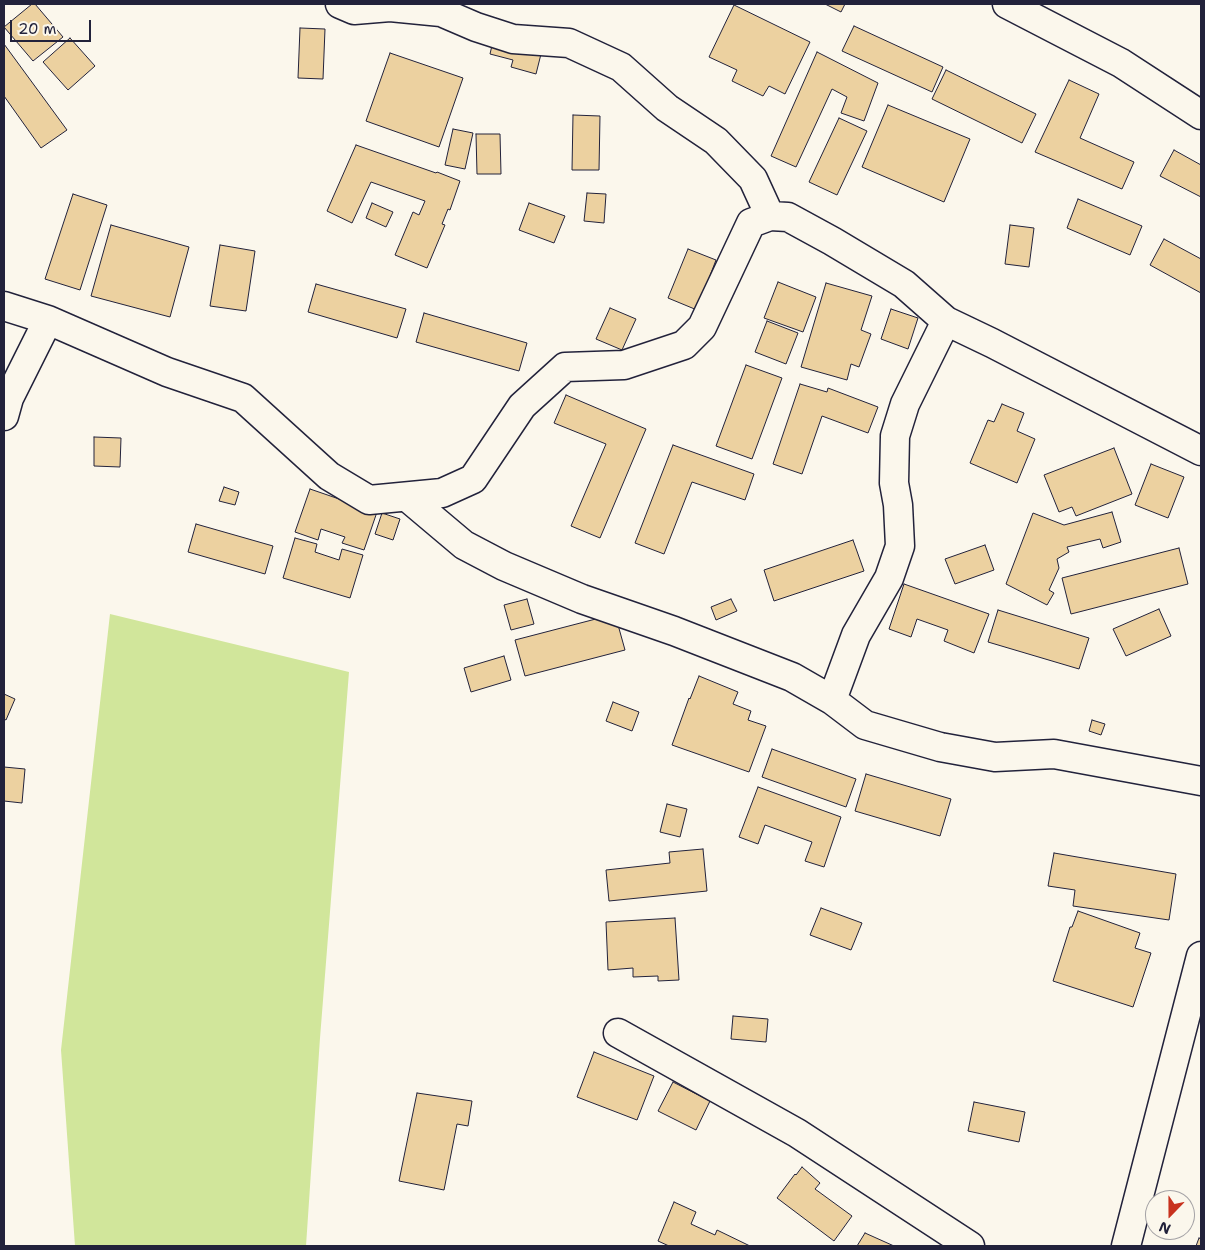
<!DOCTYPE html>
<style>
body{margin:0}
#map{position:relative;width:1205px;height:1250px;overflow:hidden;background:#fbf7ec;font-family:"Shantell Sans",sans-serif}
canvas{display:block}
.frame{position:absolute;inset:0;border:5px solid #22223b;pointer-events:none}
.north{position:absolute;left:1145px;top:1190px;width:50px;height:50px;box-sizing:border-box;background:#fbf7ec;border:1px solid #a4a2a5;border-radius:50%;rotate:202deg;font-size:14px;font-weight:700;line-height:20px;text-align:center;color:#22223b}
.north::after{content:'';display:block;margin:auto;width:18px;height:22px;background:#c8321e;clip-path:polygon(50% 0,100% 100%,50% 72%,0 100%)}
.scale{position:absolute;left:10px;top:20px;width:81px;height:22px;box-sizing:border-box;border:2px solid #22223b;border-top:0;padding-left:6px;font-size:15px;line-height:18px;white-space:nowrap;color:#22223b;-webkit-text-stroke:4px #fbf7ec;paint-order:stroke}
</style>
<div id="map">
<canvas width="1205" height="1250"></canvas>
<div class="frame"></div>
<div class="north">N</div>
<div class="scale">20 m</div>
</div>
<script>
const ctx = document.querySelector('canvas').getContext('2d');
ctx.lineJoin = 'round';
function fillPath(path, color) { ctx.fillStyle = color; ctx.fill(path, 'evenodd'); }
const shape = rows => new Path2D(rows.map(r => 'M' + r).join(''));
function strokePath(path, color, width, dash) { ctx.strokeStyle = color; ctx.lineWidth = width; ctx.lineCap = dash ? 'butt' : 'round'; ctx.setLineDash(dash || []); ctx.stroke(path); }
fillPath(shape([
 [110,614,349,672,320,1038,306,1246,75,1246,61,1050]
]), '#d1e69b');
const building = shape([
 [32,4,35,4,63,37,33,61,4,27,32,4],
 [825,4,845,4,841,12,825,4],
 [734,5,810,42,785,94,769,86,763,96,732,81,737,70,709,57,734,5],
 [854,26,943,67,932,92,842,51,854,26],
 [300,28,325,29,323,79,298,78,300,28],
 [70,38,95,66,68,90,43,62,70,38],
 [493,41,541,54,536,74,511,67,513,60,490,54,493,41],
 [4,44,67,130,41,148,4,96,4,44],
 [817,52,878,83,864,121,841,113,847,97,832,89,796,167,771,156,817,52],
 [390,53,463,78,439,147,366,121,390,53],
 [946,70,1036,114,1022,143,932,99,946,70],
 [1069,80,1099,94,1080,138,1134,162,1122,189,1035,152,1069,80],
 [888,105,970,139,944,202,862,167,888,105],
 [573,115,600,116,599,170,572,170,573,115],
 [839,118,867,131,837,195,809,182,839,118],
 [453,129,473,133,465,169,445,165,453,129],
 [476,134,500,134,501,174,477,174,476,134],
 [356,145,436,173,437,172,460,181,450,210,448,209,442,224,445,225,427,268,395,255,413,212,419,215,425,201,371,182,352,223,327,211,356,145],
 [1174,150,1201,165,1201,197,1160,176,1174,150],
 [587,193,606,194,604,223,584,221,587,193],
 [73,194,107,205,80,290,45,279,73,194],
 [1078,199,1142,226,1130,255,1067,228,1078,199],
 [372,203,393,212,386,227,366,218,372,203],
 [529,203,565,216,554,243,519,230,529,203],
 [111,225,189,247,170,317,91,296,111,225],
 [1010,225,1034,228,1029,267,1005,264,1010,225],
 [1164,239,1201,259,1201,293,1150,265,1164,239],
 [220,245,255,251,246,311,210,306,220,245],
 [688,249,716,260,697,310,668,298,688,249],
 [778,282,816,297,803,332,764,318,778,282],
 [826,283,872,296,861,330,871,334,859,367,851,364,847,380,801,367,826,283],
 [316,284,406,309,397,338,308,312,316,284],
 [610,308,636,319,622,350,596,339,610,308],
 [891,309,918,318,908,349,881,339,891,309],
 [424,313,527,343,519,371,416,342,424,313],
 [767,321,798,333,786,364,755,352,767,321],
 [746,365,782,378,752,459,716,446,746,365],
 [800,384,827,392,828,388,878,407,868,433,822,416,802,474,773,464,800,384],
 [566,395,646,429,600,538,571,526,606,444,554,423,566,395],
 [1002,404,1024,413,1017,431,1035,439,1017,483,970,463,988,420,994,422,1002,404],
 [94,437,121,438,120,467,94,466,94,437],
 [673,445,754,474,745,500,692,482,664,554,635,543,673,445],
 [1114,448,1132,494,1076,516,1072,507,1059,512,1044,475,1114,448],
 [1151,464,1184,477,1168,518,1135,505,1151,464],
 [224,487,239,492,235,505,219,501,224,487],
 [310,489,377,512,364,550,342,543,345,537,321,529,318,540,295,532,310,489],
 [1112,512,1121,542,1103,548,1100,539,1067,547,1069,552,1057,559,1059,568,1049,590,1054,593,1047,605,1006,584,1033,513,1064,525,1112,512],
 [382,513,400,519,393,540,375,534,382,513],
 [196,524,273,546,265,574,188,552,196,524],
 [295,538,317,544,315,552,339,560,342,549,363,555,350,598,283,578,295,538],
 [853,540,864,571,774,601,764,570,853,540],
 [985,545,994,570,955,584,945,559,985,545],
 [1179,548,1188,584,1071,614,1062,578,1179,548],
 [904,584,989,614,974,653,944,641,948,630,917,619,911,637,889,629,904,584],
 [527,599,534,624,511,630,504,605,527,599],
 [731,599,737,611,716,620,711,607,731,599],
 [1159,609,1171,636,1126,656,1113,629,1159,609],
 [998,610,1089,638,1079,669,988,642,998,610],
 [615,614,625,650,525,676,515,640,615,614],
 [504,656,511,680,471,692,464,668,504,656],
 [699,676,738,692,733,704,751,711,748,720,766,726,749,772,672,745,689,698,690,699,699,676],
 [4,694,15,699,6,720,4,719,4,694],
 [613,702,639,712,632,731,606,721,613,702],
 [1092,720,1105,724,1101,735,1089,731,1092,720],
 [772,749,856,779,846,807,762,777,772,749],
 [4,767,25,769,22,803,4,801,4,767],
 [866,774,951,799,940,836,855,811,866,774],
 [758,787,841,817,824,867,805,861,812,842,765,825,758,844,739,837,758,787],
 [667,804,687,809,680,837,660,832,667,804],
 [703,849,707,891,609,901,606,870,670,863,669,852,703,849],
 [1054,853,1176,874,1169,920,1073,906,1075,890,1048,886,1054,853],
 [821,908,862,923,851,950,810,935,821,908],
 [1078,911,1140,933,1135,948,1151,953,1133,1007,1053,981,1070,927,1072,927,1078,911],
 [675,918,679,980,658,981,658,976,633,977,633,968,608,970,606,922,675,918],
 [733,1016,768,1019,766,1042,731,1039,733,1016],
 [594,1052,654,1076,637,1120,577,1097,594,1052],
 [673,1082,710,1101,696,1130,658,1111,673,1082],
 [417,1093,472,1101,468,1126,457,1124,444,1190,399,1181,417,1093],
 [974,1102,1025,1112,1019,1142,968,1131,974,1102],
 [802,1167,820,1183,815,1189,852,1216,834,1241,777,1198,795,1174,796,1175,802,1167],
 [674,1202,696,1212,691,1224,715,1235,717,1230,750,1246,669,1246,658,1241,674,1202],
 [865,1233,894,1246,857,1246,865,1233],
 [1199,1238,1201,1239,1201,1246,1196,1246,1199,1238]
]);
fillPath(building, '#ecd1a0');
strokePath(building, '#22223b', 1);
const minor = shape([
 [340,4,354,10,390,7,441,12,476,27,513,39,569,43,621,67,667,108,716,141,753,179,770,216],
 [1007,4,1121,63,1201,115],
 [4,306,48,320,167,372,243,398,329,476,369,500,442,493,473,479,522,406,565,367,624,365,684,345,702,327,751,223,770,216,788,217,832,241,904,284,946,321,992,343,1201,451],
 [4,416,9,398,48,320],
 [407,497,464,545,504,566,582,599,674,631,792,677,832,700,865,725,940,747,995,757,1054,754,1201,781],
 [832,700,856,635,889,578,900,546,898,505,894,483,895,436,905,404,946,321],
 [618,1033,797,1133,970,1246],
 [1126,1246,1201,956]
]);
strokePath(minor, '#22223b', 31);
strokePath(minor, '#fbf7ec', 28);
</script>
